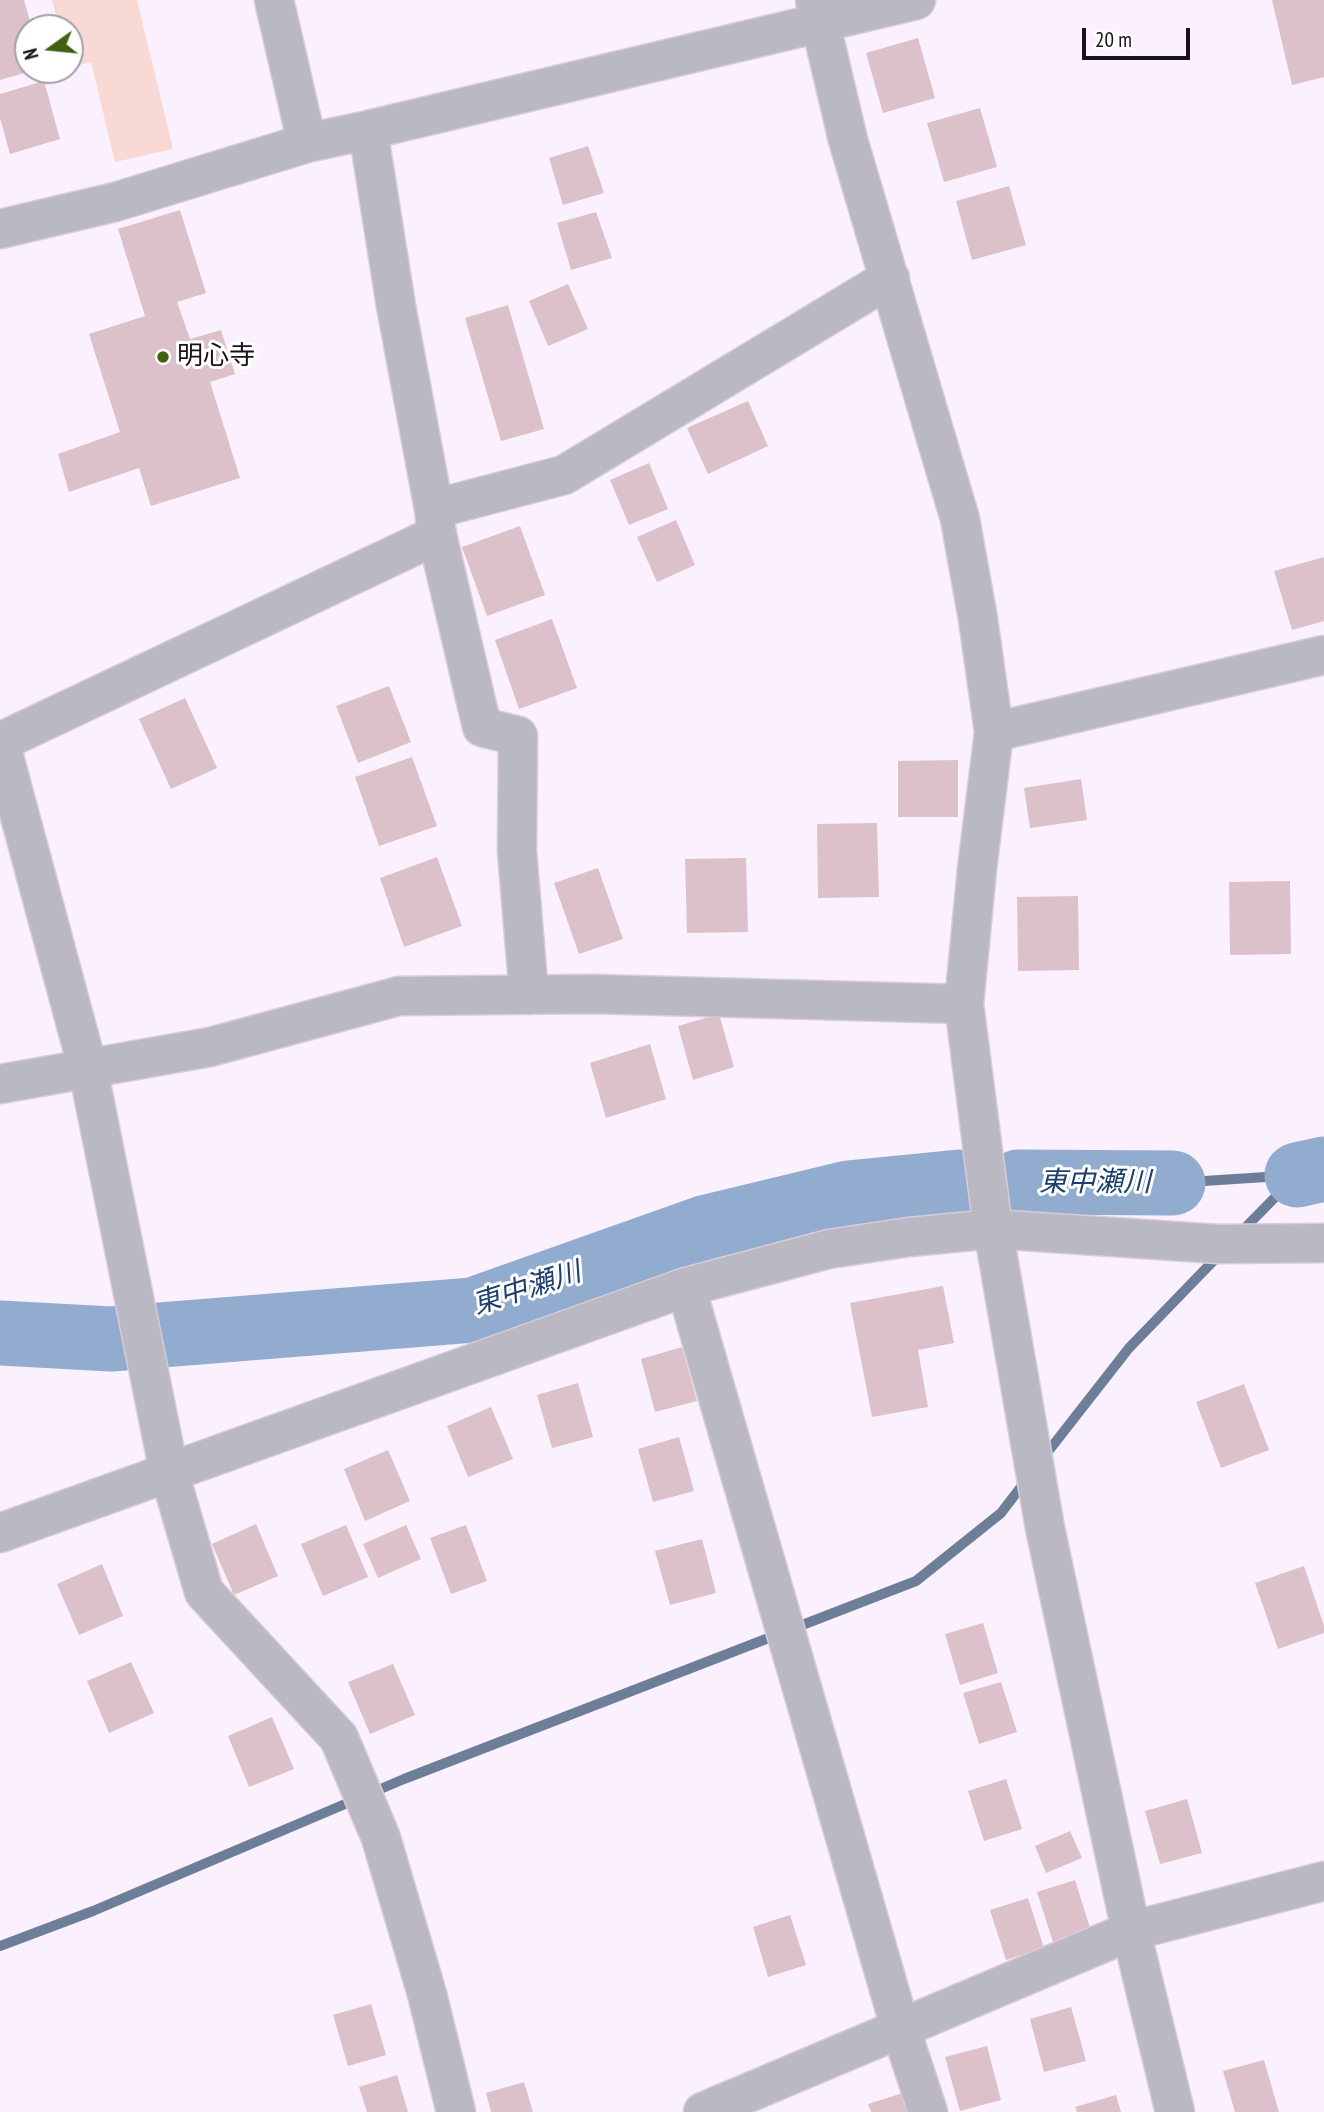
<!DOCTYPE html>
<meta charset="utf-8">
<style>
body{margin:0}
#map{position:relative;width:1324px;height:2112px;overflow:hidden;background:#fbf0fd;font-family:"PT Sans Narrow",sans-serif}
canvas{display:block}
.north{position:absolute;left:14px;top:14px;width:70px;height:70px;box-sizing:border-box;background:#fff;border:2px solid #a2a0a3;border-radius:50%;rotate:255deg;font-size:19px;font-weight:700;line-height:28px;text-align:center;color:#171118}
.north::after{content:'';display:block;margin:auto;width:24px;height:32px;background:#436012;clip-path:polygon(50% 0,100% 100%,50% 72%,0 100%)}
.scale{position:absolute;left:1082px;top:28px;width:108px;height:32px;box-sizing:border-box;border:4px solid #171118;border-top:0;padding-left:9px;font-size:21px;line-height:24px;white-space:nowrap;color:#171118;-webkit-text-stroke:5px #fff;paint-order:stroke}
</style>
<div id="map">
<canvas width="1324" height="2112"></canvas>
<div class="north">N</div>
<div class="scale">20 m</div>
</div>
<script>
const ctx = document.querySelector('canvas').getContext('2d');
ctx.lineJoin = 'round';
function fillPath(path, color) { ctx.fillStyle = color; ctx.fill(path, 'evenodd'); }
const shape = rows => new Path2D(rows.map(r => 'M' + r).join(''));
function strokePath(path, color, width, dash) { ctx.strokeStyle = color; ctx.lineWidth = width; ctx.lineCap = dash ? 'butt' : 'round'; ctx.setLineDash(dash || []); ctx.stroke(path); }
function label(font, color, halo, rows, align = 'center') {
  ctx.font = font + ' "PT Sans Narrow","Noto Sans JP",sans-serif'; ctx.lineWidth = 6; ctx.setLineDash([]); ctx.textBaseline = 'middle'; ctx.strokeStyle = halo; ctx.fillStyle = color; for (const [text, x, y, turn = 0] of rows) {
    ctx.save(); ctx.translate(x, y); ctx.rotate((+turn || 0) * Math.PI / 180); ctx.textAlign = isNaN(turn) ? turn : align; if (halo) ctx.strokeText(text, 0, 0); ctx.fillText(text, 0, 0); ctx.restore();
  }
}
fillPath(shape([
 [52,0,137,0,173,149,115,162,91,62,70,67,70,28,59,28]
]), '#f9d9d3');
strokePath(shape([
 [1173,1183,1297,1175,1239,1234],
 [1043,1458,1129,1348,1221,1253],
 [0,1946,93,1911,404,1779,916,1581,1001,1513,1027,1479]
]), '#6d7e98', 10);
strokePath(shape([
 [1297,1175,1324,1169],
 [1018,1182,1173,1183],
 [0,1333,111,1339,473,1310,707,1227,848,1193,959,1182]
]), '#92accf', 65);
fillPath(shape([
 [0,0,24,0,32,28,28,28,28,72,0,80],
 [1272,0,1324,0,1324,77,1292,85],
 [918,38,935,98,883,113,866,53],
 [44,81,60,139,10,154,0,118,0,94],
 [980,108,997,167,944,182,927,123],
 [588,146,604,193,563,205,549,158],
 [1009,186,1026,245,972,260,956,201],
 [180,210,206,293,177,302,190,339,221,330,235,374,210,382,240,478,151,506,139,468,69,492,58,454,120,432,89,334,145,316,118,229],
 [596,212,612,258,571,270,557,223],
 [568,284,588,329,548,346,529,301],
 [508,305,544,429,501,441,465,318],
 [748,401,768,446,708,474,687,428],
 [649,463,668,509,629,525,610,480],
 [676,520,695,565,657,582,637,537],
 [520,526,545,595,487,616,462,547],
 [1324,557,1324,621,1292,630,1274,571],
 [552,619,577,688,519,709,495,640],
 [389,686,411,742,358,763,336,706],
 [185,698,217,768,171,789,139,719],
 [412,757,437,826,379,846,355,777],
 [958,760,958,817,898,817,898,761],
 [1081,779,1087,820,1030,828,1024,788],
 [877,823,879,897,818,898,817,824],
 [437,857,462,926,404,947,380,878],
 [746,858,748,932,687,933,685,859],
 [598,868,623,939,579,954,554,883],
 [1290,881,1291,954,1230,955,1229,882],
 [1078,896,1079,970,1018,971,1017,897],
 [719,1014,734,1067,693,1080,678,1026],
 [650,1044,666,1099,606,1118,590,1063],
 [943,1286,954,1343,918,1350,928,1407,872,1417,850,1303],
 [682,1347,697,1401,655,1412,641,1359],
 [578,1383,593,1437,552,1448,537,1395],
 [1244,1384,1269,1450,1221,1468,1196,1402],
 [491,1407,513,1459,468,1477,447,1426],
 [679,1437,694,1491,653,1502,638,1449],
 [388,1450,410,1501,365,1521,344,1469],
 [256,1524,278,1576,234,1595,212,1544],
 [346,1525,368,1577,323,1596,301,1544],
 [406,1525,421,1559,378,1578,363,1544],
 [466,1525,487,1581,451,1594,430,1538],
 [702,1539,716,1593,670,1605,655,1551],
 [102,1564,123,1616,79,1635,57,1584],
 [1304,1566,1324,1626,1324,1633,1278,1649,1255,1583],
 [983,1623,998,1673,960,1685,945,1634],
 [131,1662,154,1713,109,1733,87,1681],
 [393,1664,415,1715,370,1734,348,1682],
 [1001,1682,1017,1732,979,1744,963,1693],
 [272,1717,294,1769,249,1787,228,1736],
 [1006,1779,1022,1829,984,1841,968,1791],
 [1187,1799,1202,1853,1160,1864,1145,1811],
 [1070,1831,1082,1858,1046,1873,1035,1846],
 [1075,1880,1091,1931,1053,1942,1037,1892],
 [1028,1898,1044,1948,1006,1960,990,1910],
 [790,1915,806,1965,768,1977,753,1927],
 [371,2004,386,2055,348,2066,333,2015],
 [1071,2007,1086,2061,1044,2072,1030,2019],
 [987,2046,1001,2100,960,2111,945,2057],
 [1264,2060,1279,2112,1235,2112,1223,2071],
 [397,2075,408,2112,367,2112,359,2087],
 [524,2082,533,2112,491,2112,486,2093],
 [906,2092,912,2112,871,2112,868,2104],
 [1116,2095,1121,2112,1077,2112,1075,2107]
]), '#dcc1ca');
const minor = shape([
 [274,0,307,143],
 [815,0,848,140,960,519,978,619,994,732,977,869,964,1004,993,1229,1045,1528,1131,1931,1175,2112],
 [368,130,396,306,434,509,437,535,482,727,518,736,517,851,529,995],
 [0,229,115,202,307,143,368,130,916,0],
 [434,509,564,475,890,278],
 [994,732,1324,655],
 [0,742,88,1069,169,1472,204,1592,339,1738,381,1838,427,1994,456,2112],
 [0,742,437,535],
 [0,1084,210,1047,399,996,592,994,964,1004],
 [686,1287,900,2027,928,2112],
 [0,1533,686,1287,829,1249,909,1237,993,1229,1218,1244,1324,1243],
 [703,2112,1131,1931,1324,1881]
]);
strokePath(minor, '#d7ccd8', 41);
strokePath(minor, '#b9b8c3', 38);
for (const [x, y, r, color] of [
 [163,357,7,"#436012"]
]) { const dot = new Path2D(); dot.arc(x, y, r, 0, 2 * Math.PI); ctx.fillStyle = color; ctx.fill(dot); strokePath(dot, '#fff', 2.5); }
label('26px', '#171118', '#fff', [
 ["明心寺",177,357]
], 'left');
label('italic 28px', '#1c3f6c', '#fff', [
 ["東中瀬川",1095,1183],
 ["東中瀬川",527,1289,-18]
]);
</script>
